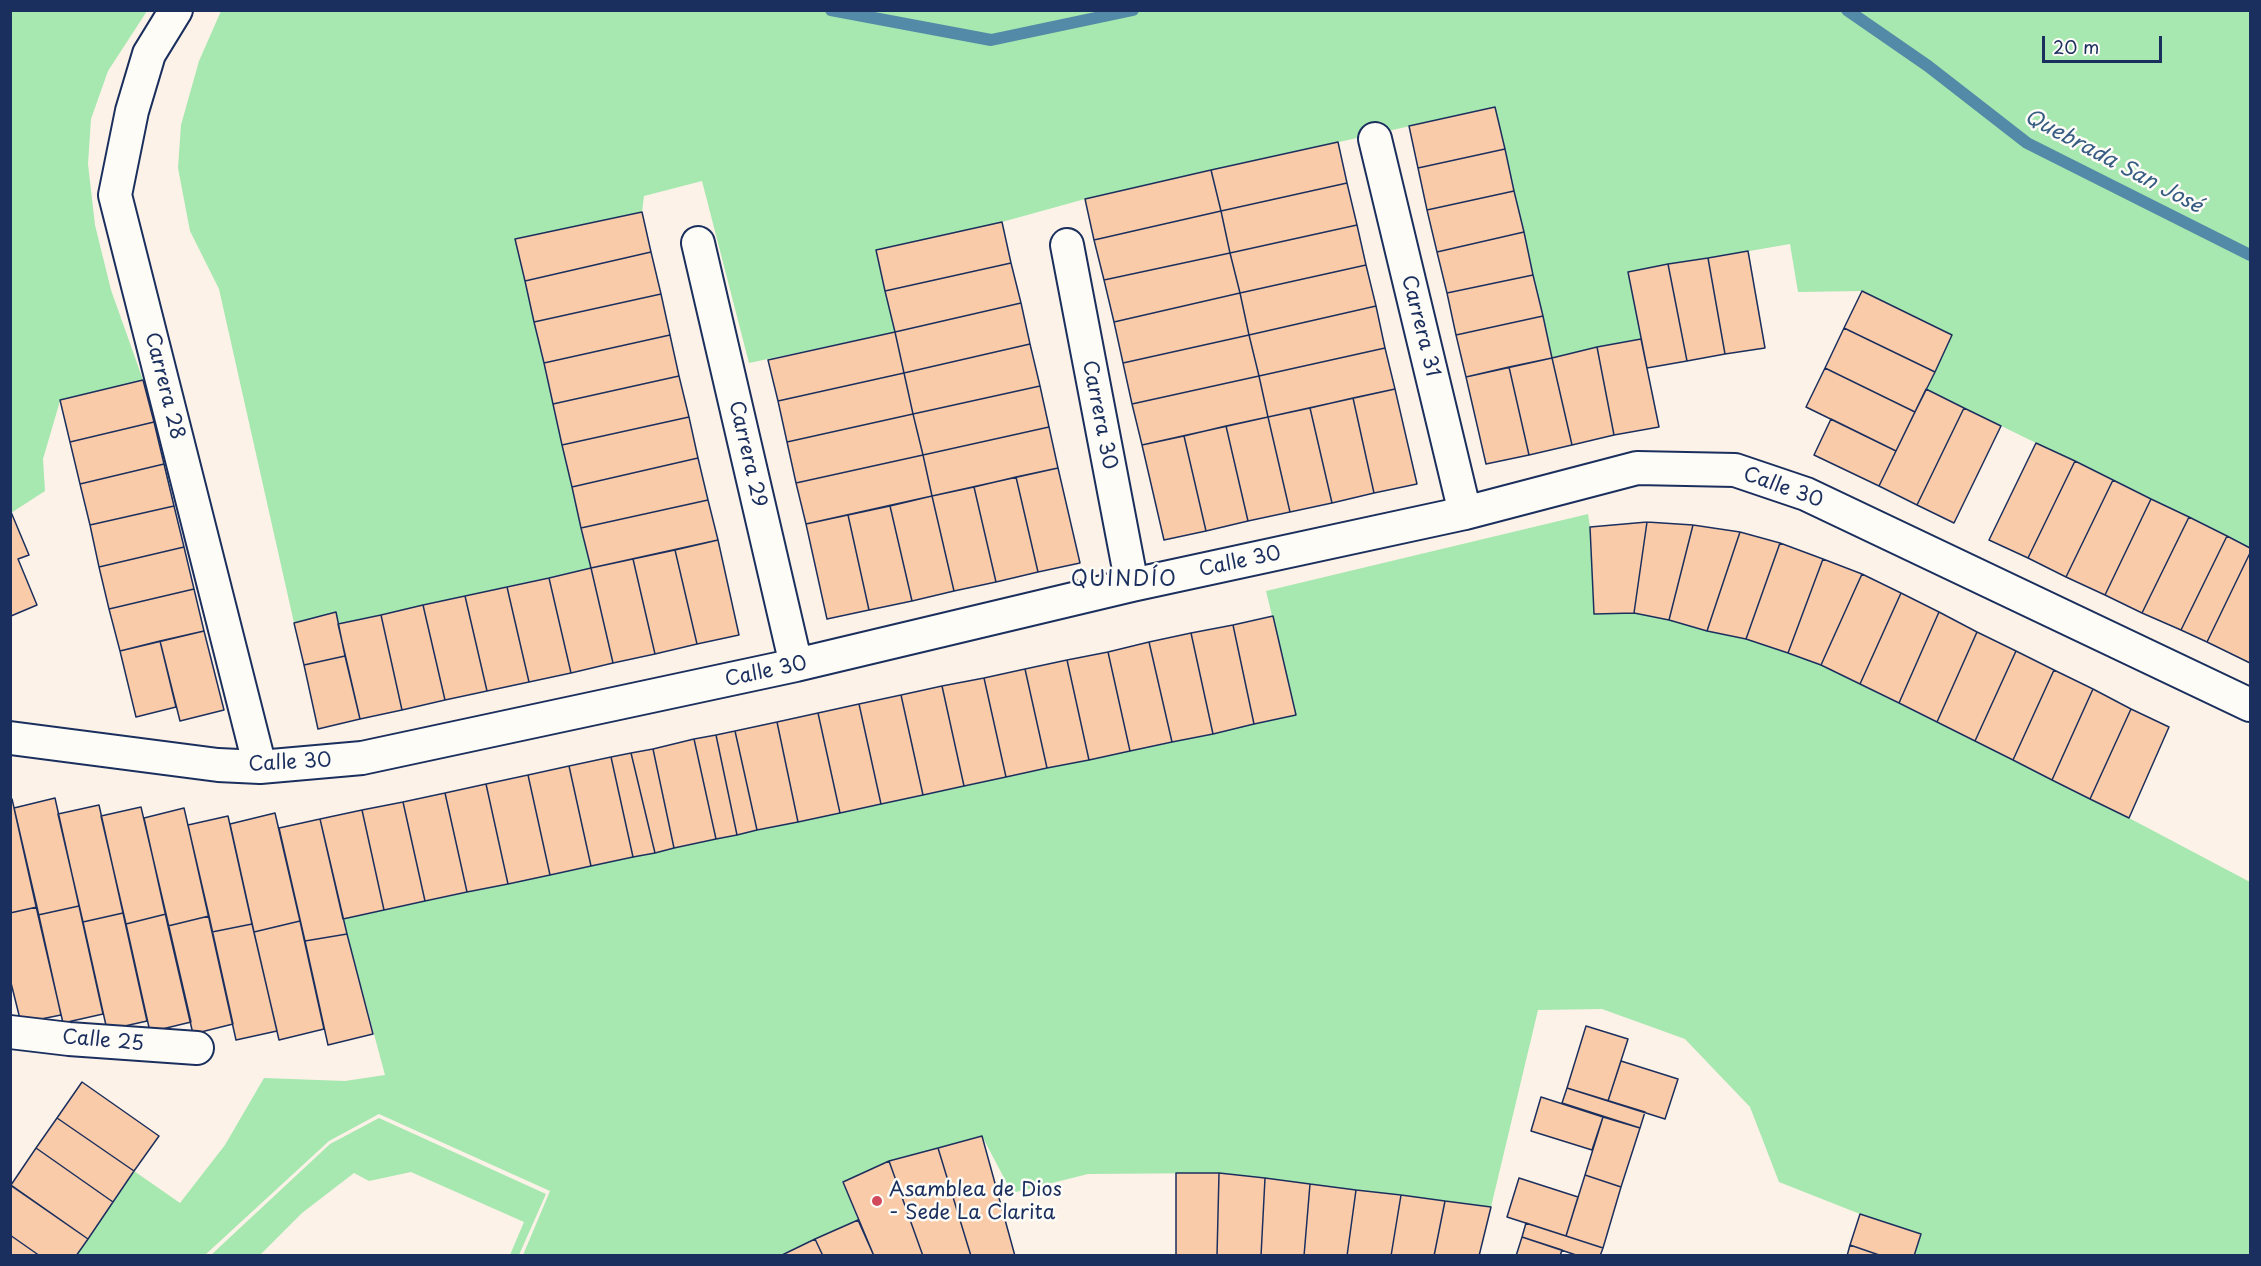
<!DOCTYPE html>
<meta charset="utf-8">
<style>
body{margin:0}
#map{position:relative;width:2261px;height:1266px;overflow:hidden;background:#fcf2e7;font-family:"Playpen Sans",sans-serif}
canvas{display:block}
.frame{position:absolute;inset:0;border:12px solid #1b2f5e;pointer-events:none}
.scale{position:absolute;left:2042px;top:36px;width:120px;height:27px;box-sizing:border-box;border:3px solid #1b2f5e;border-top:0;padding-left:8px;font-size:18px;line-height:21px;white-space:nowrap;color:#1b2f5e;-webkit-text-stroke:4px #fdfcf7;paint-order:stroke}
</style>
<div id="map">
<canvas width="2261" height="1266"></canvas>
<div class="frame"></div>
<div class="scale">20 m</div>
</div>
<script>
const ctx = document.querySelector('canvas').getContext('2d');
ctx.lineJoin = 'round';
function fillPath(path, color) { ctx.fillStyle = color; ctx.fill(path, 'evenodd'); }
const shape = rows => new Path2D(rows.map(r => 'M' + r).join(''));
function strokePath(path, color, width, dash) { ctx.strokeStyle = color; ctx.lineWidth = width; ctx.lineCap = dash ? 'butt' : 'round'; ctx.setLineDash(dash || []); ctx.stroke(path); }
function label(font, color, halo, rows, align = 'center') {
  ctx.font = font + ' "Playpen Sans",sans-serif'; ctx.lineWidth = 5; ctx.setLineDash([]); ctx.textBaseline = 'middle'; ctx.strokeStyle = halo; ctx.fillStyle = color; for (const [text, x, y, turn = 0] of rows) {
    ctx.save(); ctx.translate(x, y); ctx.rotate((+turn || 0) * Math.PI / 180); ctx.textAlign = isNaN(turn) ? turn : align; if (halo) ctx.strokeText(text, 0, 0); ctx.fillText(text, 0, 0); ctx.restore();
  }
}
fillPath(shape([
 [11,11,147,11,108,71,91,119,88,164,95,225,111,290,143,380,60,401,43,459,45,491,11,513],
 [221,11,2250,11,2250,548,1926,389,1952,335,1862,291,1798,292,1790,244,1628,272,1641,339,1552,358,1495,107,1085,199,1002,222,876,250,895,332,749,363,702,181,644,196,642,212,516,239,591,568,339,624,336,612,294,623,219,289,190,231,178,168,181,125,199,61],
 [1588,514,1590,527,1594,614,1634,613,1669,620,1746,639,1821,665,2129,818,2250,882,2250,1255,1914,1255,1921,1234,1860,1214,1779,1182,1750,1107,1685,1039,1602,1009,1538,1010,1491,1207,1219,1173,1088,1174,1012,1193,982,1136,889,1161,843,1182,858,1220,780,1255,523,1255,550,1191,379,1114,329,1141,205,1255,76,1256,134,1171,180,1203,225,1145,264,1078,345,1081,385,1075,343,919,1296,715,1266,591],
 [379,1118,546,1194,519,1255,510,1255,524,1222,411,1172,369,1181,354,1173,302,1213,260,1255,211,1255,330,1144]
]), '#a7e7b0');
strokePath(shape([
 [831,10,991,40,1133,10],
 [1847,10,1928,66,2027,143,2250,255]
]), '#538aa7', 12);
const building = shape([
 [1495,107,1505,149,1418,168,1409,126,1495,107],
 [1338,142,1347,183,1221,211,1211,170,1338,142],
 [1505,149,1514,191,1427,210,1418,168,1505,149],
 [1211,170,1221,211,1094,240,1085,199,1211,170],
 [1347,183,1357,225,1230,253,1221,211,1347,183],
 [1514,191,1524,232,1437,252,1427,210,1514,191],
 [1221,211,1230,253,1104,280,1094,240,1221,211],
 [642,212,651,252,525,281,515,239,642,212],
 [1002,222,1011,263,885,291,876,250,1002,222],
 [1357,225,1366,265,1240,293,1230,253,1357,225],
 [1524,232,1533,275,1447,293,1437,252,1524,232],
 [1748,251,1765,348,1725,354,1708,258,1748,251],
 [651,252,661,294,534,322,525,281,651,252],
 [1230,253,1240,293,1114,322,1104,280,1230,253],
 [1708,258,1725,354,1687,361,1668,264,1708,258],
 [1011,263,1021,303,895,332,885,291,1011,263],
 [1668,264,1687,361,1647,368,1628,272,1668,264],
 [1366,265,1376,306,1249,335,1240,293,1366,265],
 [1533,275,1543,316,1456,335,1447,293,1533,275],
 [1862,291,1952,335,1935,372,1844,328,1862,291],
 [1240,293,1249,335,1123,363,1114,322,1240,293],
 [661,294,670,335,544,363,534,322,661,294],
 [1021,303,1030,344,904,373,895,332,1021,303],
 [1376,306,1385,348,1259,376,1249,335,1376,306],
 [1543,316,1552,358,1466,377,1456,335,1543,316],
 [1844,328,1935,372,1915,412,1825,368,1844,328],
 [895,332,904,373,778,401,768,360,895,332],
 [670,335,679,376,553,404,544,363,670,335],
 [1249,335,1259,376,1132,404,1123,363,1249,335],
 [1641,339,1659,427,1614,435,1597,347,1641,339],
 [1030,344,1040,386,913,414,904,373,1030,344],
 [1597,347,1614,435,1572,445,1552,358,1597,347],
 [1385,348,1395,389,1268,417,1259,376,1385,348],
 [1552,358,1572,445,1529,455,1509,367,1552,358],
 [1509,367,1529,455,1486,464,1466,377,1509,367],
 [1825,368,1915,412,1896,451,1806,407,1825,368],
 [904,373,913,414,787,442,778,401,904,373],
 [679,376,689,417,562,445,553,404,679,376],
 [1259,376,1268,417,1142,445,1132,404,1259,376],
 [143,380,154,422,70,442,60,400,143,380],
 [1040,386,1049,427,923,455,913,414,1040,386],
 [1395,389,1417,484,1374,493,1353,398,1395,389],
 [1926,389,1964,408,1917,505,1879,486,1926,389],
 [1353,398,1374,493,1332,503,1310,408,1353,398],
 [1310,408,1332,503,1290,512,1268,417,1310,408],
 [1964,408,2001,426,1954,523,1917,505,1964,408],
 [913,414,923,455,796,483,787,442,913,414],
 [689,417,698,458,572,487,562,445,689,417],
 [1268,417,1290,512,1248,521,1226,426,1268,417],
 [1831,419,1896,451,1879,486,1814,455,1831,419],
 [154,422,164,464,80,484,70,442,154,422],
 [1226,426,1248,521,1206,531,1184,436,1226,426],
 [1049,427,1058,468,932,496,923,455,1049,427],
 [1184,436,1206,531,1164,540,1142,445,1184,436],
 [2036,443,2075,461,2028,558,1989,540,2036,443],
 [923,455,932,496,806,524,796,483,923,455],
 [698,458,708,500,581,528,572,487,698,458],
 [2075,461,2113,480,2066,577,2028,558,2075,461],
 [164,464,174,506,90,525,80,484,164,464],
 [1058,468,1080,563,1038,572,1016,477,1058,468],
 [1016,477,1038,572,996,582,974,487,1016,477],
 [2113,480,2151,499,2105,595,2066,577,2113,480],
 [974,487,996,582,954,591,932,496,974,487],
 [932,496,954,591,912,601,890,506,932,496],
 [2151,499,2189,517,2142,613,2105,595,2151,499],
 [708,500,718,540,591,568,581,528,708,500],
 [174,506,184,547,99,567,90,525,174,506],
 [890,506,912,601,869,610,848,515,890,506],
 [11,512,29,555,18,559,37,605,11,616,11,512],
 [848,515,869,610,827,619,806,524,848,515],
 [2189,517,2227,536,2181,630,2142,613,2189,517],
 [1647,522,1693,525,1669,620,1634,613,1647,522],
 [1647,522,1634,613,1594,614,1590,527,1647,522],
 [1693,525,1740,532,1707,631,1669,620,1693,525],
 [1740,532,1780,543,1746,639,1707,631,1740,532],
 [2227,536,2250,548,2250,553,2207,642,2181,630,2227,536],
 [718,540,739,635,697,644,675,550,718,540],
 [1780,543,1823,559,1788,653,1746,639,1780,543],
 [184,547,194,589,109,609,99,567,184,547],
 [675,550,697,644,655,654,633,559,675,550],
 [2250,553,2250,663,2207,642,2250,553],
 [633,559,655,654,613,663,591,568,633,559],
 [1823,559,1862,574,1821,665,1788,653,1823,559],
 [591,568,613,663,571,673,549,578,591,568],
 [1862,574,1901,593,1860,684,1821,665,1862,574],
 [549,578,571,673,529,682,507,587,549,578],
 [507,587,529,682,487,691,465,596,507,587],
 [194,589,204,631,120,651,109,609,194,589],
 [1901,593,1939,612,1899,703,1860,684,1901,593],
 [465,596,487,691,445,700,423,605,465,596],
 [423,605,445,700,402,710,381,615,423,605],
 [336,612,345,656,304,665,294,623,336,612],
 [1939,612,1977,632,1937,722,1899,703,1939,612],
 [381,615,402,710,360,719,338,624,381,615],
 [1273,616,1296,715,1254,724,1233,625,1273,616],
 [1233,625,1254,724,1213,734,1191,633,1233,625],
 [204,631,224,710,180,721,160,641,204,631],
 [1977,632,2016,651,1975,741,1937,722,1977,632],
 [1191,633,1213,734,1172,742,1149,642,1191,633],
 [160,641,176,707,136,717,120,651,160,641],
 [1149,642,1172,742,1130,751,1108,652,1149,642],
 [2016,651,2054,670,2013,760,1975,741,2016,651],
 [1108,652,1130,751,1089,760,1067,660,1108,652],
 [345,656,360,719,318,729,304,665,345,656],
 [1067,660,1089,760,1047,768,1025,669,1067,660],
 [1025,669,1047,768,1006,777,984,678,1025,669],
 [2054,670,2093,689,2052,780,2013,760,2054,670],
 [984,678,1006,777,964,786,942,686,984,678],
 [942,686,964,786,923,795,901,695,942,686],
 [2093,689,2131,709,2090,799,2052,780,2093,689],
 [901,695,923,795,881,804,859,704,901,695],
 [859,704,881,804,840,813,818,713,859,704],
 [2131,709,2169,727,2129,818,2090,799,2131,709],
 [818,713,840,813,798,822,777,722,818,713],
 [777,722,798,822,757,830,735,731,777,722],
 [735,731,757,830,737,835,716,735,735,731],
 [716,735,737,835,716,839,694,739,716,735],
 [694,739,716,839,674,848,653,749,694,739],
 [653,749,674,848,655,853,631,753,653,749],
 [631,753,655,853,633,857,611,757,631,753],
 [611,757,633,857,591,866,569,766,611,757],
 [569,766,591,866,550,875,528,775,569,766],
 [528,775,550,875,508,884,486,784,528,775],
 [486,784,508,884,467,892,445,793,486,784],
 [445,793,467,892,425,901,403,802,445,793],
 [55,798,79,906,38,915,14,808,55,798],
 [12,799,37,907,10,913,10,800,12,799],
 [403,802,425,901,384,910,362,810,403,802],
 [99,805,123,913,83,922,58,814,99,805],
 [141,807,166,914,126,924,101,816,141,807],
 [184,808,209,916,168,926,144,818,184,808],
 [362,810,384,910,343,919,320,819,362,810],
 [275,813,300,921,254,932,230,824,275,813],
 [228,816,252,924,212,932,188,825,228,816],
 [320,819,347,934,305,941,279,828,320,819],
 [79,906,103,1014,63,1023,38,915,79,906],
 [37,907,61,1015,21,1023,10,979,10,913,37,907],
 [123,913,147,1021,107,1030,83,922,123,913],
 [166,914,191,1022,150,1032,126,924,166,914],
 [209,916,233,1024,193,1034,168,926,209,916],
 [300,921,324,1029,279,1040,254,932,300,921],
 [252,924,277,1031,236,1040,212,932,252,924],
 [347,934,373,1034,328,1045,305,941,347,934],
 [1586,1026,1628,1039,1608,1101,1567,1088,1586,1026],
 [1621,1061,1678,1079,1665,1119,1608,1101,1621,1061],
 [82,1082,159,1136,134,1171,57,1118,82,1082],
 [1567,1088,1645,1112,1640,1128,1562,1103,1567,1088],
 [1541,1097,1603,1117,1592,1150,1531,1131,1541,1097],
 [1603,1117,1640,1128,1621,1187,1585,1175,1603,1117],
 [57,1118,134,1171,113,1202,36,1148,57,1118],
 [982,1136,1015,1256,971,1256,938,1148,982,1136],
 [36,1148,113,1202,88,1239,11,1185,36,1148],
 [938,1148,971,1256,923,1256,889,1161,938,1148],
 [889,1161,923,1256,874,1256,843,1182,889,1161],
 [1176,1173,1219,1173,1217,1256,1176,1256,1176,1173],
 [1219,1173,1265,1178,1261,1256,1217,1256,1219,1173],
 [1585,1175,1621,1187,1603,1248,1566,1236,1585,1175],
 [1265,1178,1310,1184,1304,1256,1261,1256,1265,1178],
 [1519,1178,1578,1197,1566,1236,1507,1217,1519,1178],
 [1310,1184,1356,1190,1347,1256,1304,1256,1310,1184],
 [10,1185,88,1239,76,1256,40,1256,10,1235,10,1185],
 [1356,1190,1401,1195,1391,1256,1347,1256,1356,1190],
 [1401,1195,1445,1201,1434,1256,1391,1256,1401,1195],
 [1445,1201,1491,1207,1479,1256,1434,1256,1445,1201],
 [1860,1214,1921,1234,1914,1256,1882,1256,1850,1245,1860,1214],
 [858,1220,874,1256,823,1256,815,1239,858,1220],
 [1526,1223,1603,1248,1600,1256,1579,1256,1522,1237,1526,1223],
 [10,1235,40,1256,10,1256,10,1235],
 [1522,1237,1562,1250,1560,1256,1516,1256,1522,1237],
 [815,1239,823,1256,780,1256,815,1239],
 [1850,1245,1882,1256,1847,1256,1850,1245]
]);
fillPath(building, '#facba9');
strokePath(building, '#1b2f5e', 1.5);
const minor = shape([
 [176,10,149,54,132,111,115,195,260,767],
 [1375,139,1465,513],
 [698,243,796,665],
 [1067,245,1132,585],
 [10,738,218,765,260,767,362,758,796,665,1132,585,1465,513,1637,468,1735,470,1806,494,2250,705],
 [10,1032,69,1039,197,1048]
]);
strokePath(minor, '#1b2f5e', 36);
strokePath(minor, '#fdfcf7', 32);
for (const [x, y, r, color] of [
 [877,1201,6,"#d1495b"]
]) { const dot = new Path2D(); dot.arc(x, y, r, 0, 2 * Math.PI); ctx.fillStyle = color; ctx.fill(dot); strokePath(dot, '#fdfcf7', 2); }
label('20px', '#1b2f5e', '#fdfcf7', [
 ["Carrera 31",1420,326,76],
 ["Carrera 28",164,386,76],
 ["Carrera 30",1099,415,79],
 ["Carrera 29",747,454,77],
 ["Calle 30",1783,488,20],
 ["Calle 30",1240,562,-12],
 ["Calle 30",766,672,-12],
 ["Calle 30",290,763,-3],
 ["Calle 25",103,1041,5]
]);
label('20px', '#1b2f5e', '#fdfcf7', [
 ["Asamblea de Dios",889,1190],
 ["- Sede La Clarita",889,1213]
], 'left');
label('italic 21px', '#375c83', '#fdfcf7', [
 ["Quebrada San José",2113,162,28]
]);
ctx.letterSpacing = '1.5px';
label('21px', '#1b2f5e', '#fdfcf7', [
 ["QUINDÍO",1124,580]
]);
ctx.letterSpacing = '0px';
</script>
